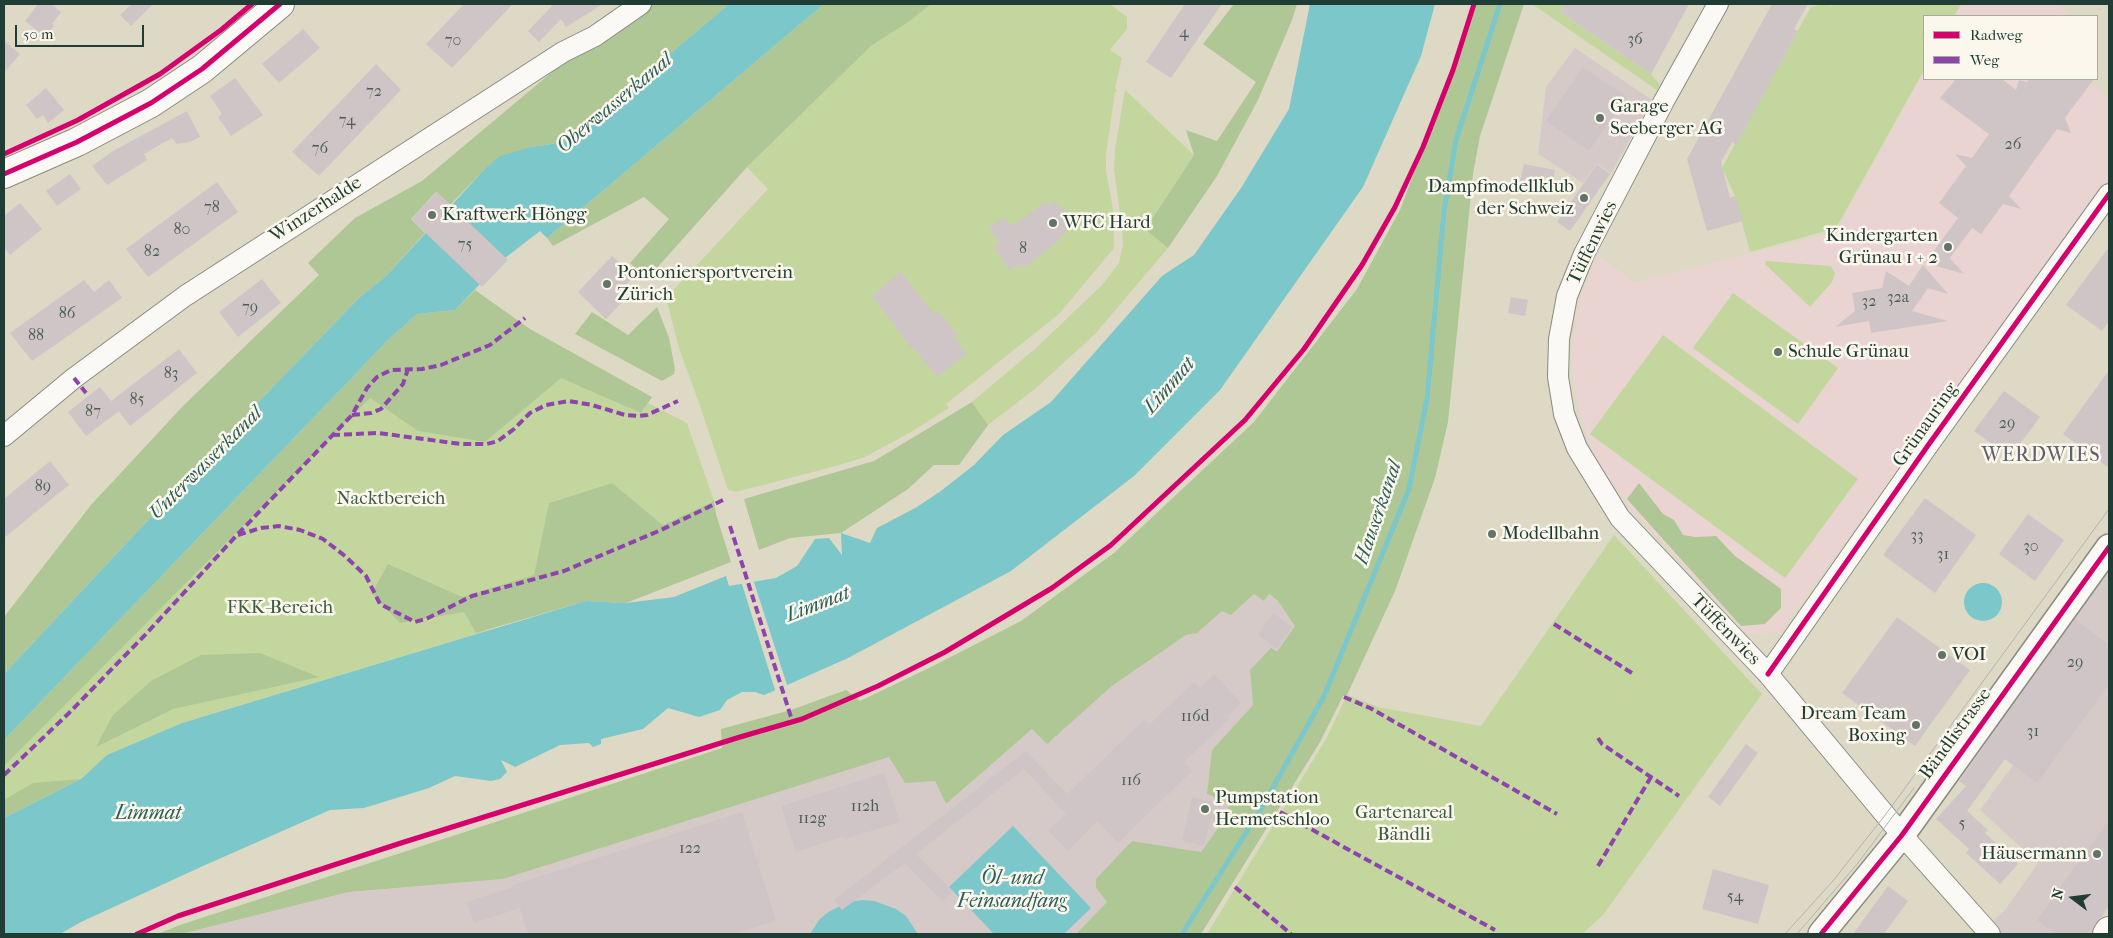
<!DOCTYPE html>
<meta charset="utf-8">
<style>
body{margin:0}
#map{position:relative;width:2113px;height:938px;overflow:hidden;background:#ddd9c5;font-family:"IM FELL French Canon",serif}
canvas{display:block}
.frame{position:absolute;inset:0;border:5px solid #1f3d34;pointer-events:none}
.legend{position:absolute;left:1923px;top:15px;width:175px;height:65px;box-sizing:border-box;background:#fbf7ec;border:1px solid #a3ada2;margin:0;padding:6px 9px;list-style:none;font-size:15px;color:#1f3d34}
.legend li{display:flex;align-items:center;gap:10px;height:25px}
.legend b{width:25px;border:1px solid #a3ada2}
.north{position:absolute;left:2048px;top:873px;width:50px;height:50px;-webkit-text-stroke:4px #fbf7ec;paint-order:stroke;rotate:285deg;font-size:14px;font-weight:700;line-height:20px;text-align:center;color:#1f3d34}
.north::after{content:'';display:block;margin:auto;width:18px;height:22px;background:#1f3d34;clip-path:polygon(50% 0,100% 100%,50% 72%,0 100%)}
.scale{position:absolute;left:15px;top:25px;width:129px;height:22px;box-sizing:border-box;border:2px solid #1f3d34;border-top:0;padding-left:6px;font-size:15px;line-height:18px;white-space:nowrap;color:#1f3d34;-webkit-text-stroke:4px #fbf7ec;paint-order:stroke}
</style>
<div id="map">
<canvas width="2113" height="938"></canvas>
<div class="frame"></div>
<ul class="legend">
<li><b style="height:6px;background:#d6006c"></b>Radweg</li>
<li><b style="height:6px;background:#8e44ad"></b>Weg</li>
</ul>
<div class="north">N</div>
<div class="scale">50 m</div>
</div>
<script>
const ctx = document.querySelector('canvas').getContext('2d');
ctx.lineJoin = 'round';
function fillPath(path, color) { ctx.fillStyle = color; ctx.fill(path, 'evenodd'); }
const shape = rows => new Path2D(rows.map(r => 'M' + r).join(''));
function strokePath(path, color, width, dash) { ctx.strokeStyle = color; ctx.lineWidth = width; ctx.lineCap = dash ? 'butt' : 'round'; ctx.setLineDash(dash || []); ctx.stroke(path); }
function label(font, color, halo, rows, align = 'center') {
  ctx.font = font + ' "IM FELL French Canon",serif'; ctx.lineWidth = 5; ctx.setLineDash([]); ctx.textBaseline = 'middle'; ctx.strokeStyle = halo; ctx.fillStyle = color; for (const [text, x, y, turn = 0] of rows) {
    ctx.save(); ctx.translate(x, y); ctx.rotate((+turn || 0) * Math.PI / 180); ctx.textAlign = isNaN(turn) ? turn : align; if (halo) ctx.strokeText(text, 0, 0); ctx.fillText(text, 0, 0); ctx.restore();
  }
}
fillPath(shape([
 [1962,4,2055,4,2072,16,1955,16],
 [1924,72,1924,79,2084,79,2109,97,2109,178,1780,632,1747,634,1630,507,1605,474,1592,451,1579,411,1573,384,1572,347,1576,316,1583,290,1598,255,1635,283,1836,232]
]), '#ead4d2');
fillPath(shape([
 [1575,48,1652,100,1611,173,1597,163,1583,183,1538,154,1546,87],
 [2109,569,2109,907,2090,934,1979,934,2005,910,2038,863,1980,810,2013,765,1983,743],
 [1255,593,1264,600,1268,594,1278,601,1296,626,1277,652,1250,670,1253,705,1212,750,1230,804,1220,825,1201,852,1131,841,1096,888,1107,902,1076,934,181,934,349,892,503,879,889,757,935,781,946,804,1032,729,1047,743,1112,686,1186,635,1198,632,1222,610,1231,615]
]), '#d6cac9');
fillPath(shape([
 [931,4,1110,4,1127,17,1127,29,1110,50,1122,58,1115,88,1117,91,1115,92,1106,154,1106,171,1113,209,1114,248,1059,314,946,404,949,408,911,432,865,457,836,466,736,492,728,490,699,403,679,348,666,298,768,189,747,167,871,46,910,21],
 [1532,4,1563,4,1562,13,1651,74,1660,85,1657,90],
 [1823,4,1829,4,1830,6,1839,4,1961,4,1954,16,1924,16,1924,70,1836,228,1750,252,1735,196,1722,168,1811,7],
 [1125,90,1194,155,1145,228,1168,248,1095,334,1036,388,988,425,972,402,1035,349,1103,284,1119,263,1123,245,1122,228,1114,169,1115,149],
 [1766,261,1831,266,1835,273,1832,282,1810,307,1765,264],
 [1733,293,1838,368,1798,424,1693,348],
 [1663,335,1858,479,1785,578,1590,434],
 [561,377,641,413,648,403,687,423,714,501,663,525,612,483,549,503,535,575,486,631,182,723,107,755,81,779,4,818,4,740,370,398,418,431,485,442],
 [1614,535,1762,694,1603,915,1582,934,1207,934,1326,739,1347,695,1378,707,1481,726]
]), '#c3d69e');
fillPath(shape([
 [641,4,729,4,565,142,531,147,485,169,450,205,436,192,411,219,425,233,386,276,359,298,269,391,4,674,4,617,91,505,183,406,319,275,308,263,355,218,422,181,595,36],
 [824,4,931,4,910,21,871,46,747,167,647,279,630,263,669,219,644,197,553,246,547,238],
 [1234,4,1297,4,1292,20,1258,100,1217,176,1168,248,1145,229,1194,155,1186,130,1217,141,1256,82,1203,44],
 [1474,4,1524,4,1480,136,1473,174,1448,422,1435,478,1395,591,1347,695,1343,696,1320,742,1201,934,1076,934,1107,902,1096,888,1096,879,1132,841,1201,852,1220,825,1230,804,1207,794,1212,750,1253,705,1250,670,1271,648,1277,652,1295,626,1278,601,1269,594,1264,601,1254,594,1231,615,1222,611,1197,633,1186,635,1112,686,1047,744,1032,729,946,804,935,781,905,783,889,757,503,879,349,892,181,934,158,934,180,925,722,748,721,729,791,710,846,690,860,701,929,668,1021,621,1114,553,1254,422,1357,289,1400,210,1453,70],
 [475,290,530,329,652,397,641,413,561,378,485,442,418,431,370,398,4,766,4,740,388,340,417,314,455,310],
 [657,307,669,338,675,369,674,374,662,381,575,334,592,312,628,335],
 [972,402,988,425,959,465,934,465,908,489,841,533,790,538,759,550,744,499,874,461],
 [612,483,663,525,714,501,716,514,731,562,626,603,586,601,476,633,464,612,400,623,372,593,388,564,462,597,534,575,549,503],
 [1639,483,1663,514,1674,520,1683,535,1696,537,1716,536,1735,556,1781,589,1781,608,1765,624,1741,626,1627,499],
 [260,653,319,677,173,709,96,747,113,715,151,681,201,655],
 [81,779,41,799,4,818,4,800,33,783]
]), '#afc695');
fillPath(shape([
 [729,4,824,4,547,238,540,231,505,258,455,310,417,314,388,340,4,740,4,674,269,391,359,298,386,276,485,169,500,156,531,147,565,142],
 [1310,4,1435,4,1421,56,1363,187,1220,390,1134,476,1011,571,848,658,776,690,764,695,755,692,742,692,727,700,720,710,699,717,668,708,643,729,601,739,601,744,593,747,589,743,560,745,515,767,501,760,507,772,500,779,491,781,455,776,429,788,364,808,330,810,203,866,81,922,60,934,4,934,4,818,81,779,107,755,182,723,586,601,626,603,674,597,726,576,729,586,776,578,797,566,815,539,829,538,842,555,841,533,870,543,877,528,917,507,941,491,974,465,1003,435,1051,402,1162,276,1194,255,1241,188,1289,109],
 '1964 602a19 19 0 1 1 38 0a19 19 0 1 1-38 0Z',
 [1013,826,1091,908,1064,934,994,934,949,887],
 [862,900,874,901,896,909,906,916,918,934,810,934,819,920,828,912,849,902]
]), '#7cc7ca');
fillPath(shape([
 [753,579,788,688,776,693,741,581]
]), '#ddd9c5');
strokePath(shape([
 [1182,934,1261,809,1324,696,1409,489,1427,399,1444,211,1456,140,1500,4]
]), '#7cc7ca', 5);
fillPath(shape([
 [38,4,51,4,61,12,52,24,54,26,45,37,25,21],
 [132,4,153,4,131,26,120,15],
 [464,4,513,4,452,68,426,44],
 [551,4,603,4,566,27,561,19,539,42,528,31,552,6],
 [1185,4,1222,4,1171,78,1146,62],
 [1563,4,1689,4,1651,74,1562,13],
 [1772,4,1808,4,1794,29,1798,31,1736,145,1732,142,1721,162,1730,198,1735,196,1743,221,1707,231,1687,159],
 [303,29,320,48,279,83,262,64],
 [4,41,20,54,4,73],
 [376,64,401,90,319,176,292,152],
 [1583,67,1627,97,1589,151,1546,121],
 [235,78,263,115,231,136,218,117,222,114,210,96],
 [1956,79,2002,79,2016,90,2019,80,2027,82,2029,79,2094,79,2065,118,2071,133,2057,129,2009,196,2021,209,2003,204,1981,234,1972,228,1950,258,1964,274,1925,263,1958,218,1939,203,1966,166,1955,154,1972,158,1989,134,1940,98],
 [46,88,64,110,48,123,43,115,37,119,26,105],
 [187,111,200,137,190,142,177,144,172,138,144,154,147,160,107,185,92,166,113,151],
 [1524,164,1555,170,1551,193,1519,187],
 [1597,164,1610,174,1570,231,1557,222],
 [70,174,81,189,57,206,46,191],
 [217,182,238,212,148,277,126,249],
 [437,192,508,260,482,287,411,219],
 [1054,200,1076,221,1049,249,1026,267,1024,264,1018,268,1016,265,1009,270,994,247,1000,243,988,227,1005,217,1012,226,1046,202,1049,206],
 [20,203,42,229,10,255,4,247,4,216],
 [2109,247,2109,321,2102,331,2066,305],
 [612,256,634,276,620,291,627,297,606,319,578,292],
 [1923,265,1948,294,1928,288,1912,311,1948,321,1871,333,1869,321,1835,327,1855,311,1852,293,1882,288,1886,271,1909,286],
 [901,272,934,314,938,311,958,335,954,337,967,354,937,377,914,348,912,349,872,296],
 [262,279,281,303,238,337,219,312],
 [84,280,94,292,109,280,122,298,32,361,10,333],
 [1511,297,1528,300,1525,316,1508,313],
 [179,349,197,373,130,426,111,401],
 [2109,370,2109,468,2063,434],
 [100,387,119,411,86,436,68,412],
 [2004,391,2040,417,2010,457,1974,431],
 [50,461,69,485,4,538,4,499],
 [1925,498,1976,535,1935,593,1883,555],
 [2028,514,2064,540,2035,581,1999,554],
 [1273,613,1292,627,1277,649,1258,635],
 [1897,617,1970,670,1915,746,1842,693],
 [2075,619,2109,645,2109,684,2037,783,2005,759,1967,811,1988,830,1985,833,2018,864,2000,884,1966,853,1969,849,1936,819,1966,786,1959,781],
 [1214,674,1241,703,1227,716,1229,719,1184,762,1192,771,1118,843,1097,821,1068,851,1048,830,1066,814,1024,769,916,854,953,891,942,901,905,863,842,910,834,900,1026,751,1067,794,1144,720,1149,725,1194,682,1200,688],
 [1746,744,1758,753,1720,806,1708,797],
 [884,773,900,822,845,839,844,836,796,852,781,806],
 [1192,797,1222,804,1218,821,1210,819,1204,846,1182,841],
 [742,812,776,921,733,934,528,934,520,908,474,923,467,902,513,887,513,885],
 [2109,820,2109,905,2088,934,2056,934,2037,920],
 [1713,869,1769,885,1758,924,1702,909],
 [1888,886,1908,901,1884,934,1853,934]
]), '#d0c5c6');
const minor = shape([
 [1718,4,1664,101,1584,254,1567,296,1559,339,1558,377,1564,414,1577,448,1620,518,1768,674,1902,835,1990,934],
 [4,436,74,378,185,296,563,52,595,36,641,4],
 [1768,674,1929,444,2109,194]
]);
const tertiary = shape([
 [1821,934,1902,835,2109,547]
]);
const secondary = shape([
 [4,174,77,142,151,103,202,69,280,4]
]);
const primary = shape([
 [2107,934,2109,931]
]);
strokePath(minor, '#898c81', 22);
strokePath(tertiary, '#898c81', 28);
strokePath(secondary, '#898c81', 30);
strokePath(primary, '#898c81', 30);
strokePath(minor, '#faf9f6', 20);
strokePath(tertiary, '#faf9f6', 25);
strokePath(secondary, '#faf9f6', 28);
strokePath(primary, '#faf9f6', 28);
strokePath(shape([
 [1785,934,1832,882,1886,814,2109,509],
 [1797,934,1858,863,1914,788]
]), '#b1b4b0', 1);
strokePath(shape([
 [74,378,86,393],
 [352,415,371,413,381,409,403,384,408,369],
 [332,435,378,433,461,444,487,444,498,441,514,429,530,413,546,405,569,401,592,405,625,415,638,416,647,415,678,401],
 [730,526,791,717],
 [238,535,261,528,279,526,300,530,323,539,345,556,366,576,380,604,415,622,428,618,472,596,564,571,661,530,723,500],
 [1554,624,1632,673],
 [1344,697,1370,708,1557,814],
 [1598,738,1602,744,1679,796],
 [4,775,68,714,146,634,236,536,352,415,367,388,377,377,391,370,422,369,441,365,490,345,525,318],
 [1280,812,1495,930],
 [1598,866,1651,777],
 [1235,887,1291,934]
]), '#8e44ad', 4, [8, 4]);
strokePath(shape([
 [4,154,78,120,160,74,221,30,252,4],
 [4,174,77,142,151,103,202,69,280,4],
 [1768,674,1929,444,2109,194],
 [137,934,178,916,401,843,740,737,802,719,878,686,945,652,1052,588,1111,545,1245,420,1304,349,1362,265,1395,207,1423,147,1453,70,1474,4],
 [1821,934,1902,835,2109,547]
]), '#d6006c', 5);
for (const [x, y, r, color] of [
 [1600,118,5,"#627467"],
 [1584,198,5,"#627467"],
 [432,215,5,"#627467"],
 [1053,223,5,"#627467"],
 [1948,247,5,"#627467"],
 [607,284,5,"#627467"],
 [1778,352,5,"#627467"],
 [1492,534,5,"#627467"],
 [1942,655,5,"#627467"],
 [1916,725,5,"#627467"],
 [1205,809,5,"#627467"],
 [2097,854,5,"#627467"]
]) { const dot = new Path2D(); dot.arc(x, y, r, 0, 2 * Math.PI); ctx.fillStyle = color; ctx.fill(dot); strokePath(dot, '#fbf7ec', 2); }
label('16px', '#4b5f58', null, [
 ["4",1184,33],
 ["36",1635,40],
 ["70",453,41],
 ["72",374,92],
 ["74",347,121],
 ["26",2013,145],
 ["76",320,149],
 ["78",212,208],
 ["80",182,230],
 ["75",465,245],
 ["8",1023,249],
 ["82",152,252],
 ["32a",1898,298],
 ["32",1869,302],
 ["79",250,308],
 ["86",67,314],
 ["88",36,336],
 ["83",171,374],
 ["85",137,400],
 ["87",93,412],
 ["29",2007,424],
 ["89",43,487],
 ["33",1917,536],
 ["30",2031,547],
 ["31",1943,555],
 ["29",2075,663],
 ["116d",1195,717],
 ["31",2033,732],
 ["116",1131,781],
 ["112h",865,807],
 ["112g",812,819],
 ["5",1962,824],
 ["122",690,849],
 ["54",1735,897]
]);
label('19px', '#1f3d34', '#fbf7ec', [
 ["Garage",1610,107],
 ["Seeberger AG",1610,129],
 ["Dampfmodellklub",1574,187,"right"],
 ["der Schweiz",1574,209,"right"],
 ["Kraftwerk Höngg",442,215],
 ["WFC Hard",1063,223],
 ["Kindergarten",1938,236,"right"],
 ["Grünau 1 + 2",1938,258,"right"],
 ["Pontoniersportverein",617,273],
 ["Zürich",617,295],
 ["Schule Grünau",1788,352],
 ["Modellbahn",1502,534],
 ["VOI",1952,655],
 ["Dream Team",1906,714,"right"],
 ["Boxing",1906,736,"right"],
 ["Pumpstation",1215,798],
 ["Hermetschloo",1215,820],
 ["Häusermann",2087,854,"right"]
], 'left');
label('19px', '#1f3d34', '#fbf7ec', [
 ["Winzerhalde",316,210,-33],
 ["Tüffenwies",1593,243,-64],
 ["Grünauring",1926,425,-55],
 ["Tüffenwies",1725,630,46],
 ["Bändlistrasse",1956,734,-54]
]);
label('19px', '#3b5b43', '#fbf7ec', [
 ["Nacktbereich",391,499],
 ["FKK-Bereich",280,608],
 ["Gartenareal",1404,813],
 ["Bändli",1404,835]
]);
label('italic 20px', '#2c5e5a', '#fbf7ec', [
 ["Oberwasserkanal",615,104,-40],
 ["Limmat",1170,386,-49],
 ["Unterwasserkanal",206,464,-45],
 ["Hauserkanal",1379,513,-71],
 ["Limmat",818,605,-21],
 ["Limmat",148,814],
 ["Öl- und",1012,879],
 ["Feinsandfang",1012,902]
]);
ctx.letterSpacing = '1px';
label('20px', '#5f616d', '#fbf7ec', [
 ["WERDWIES",2041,456]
]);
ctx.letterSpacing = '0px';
</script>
